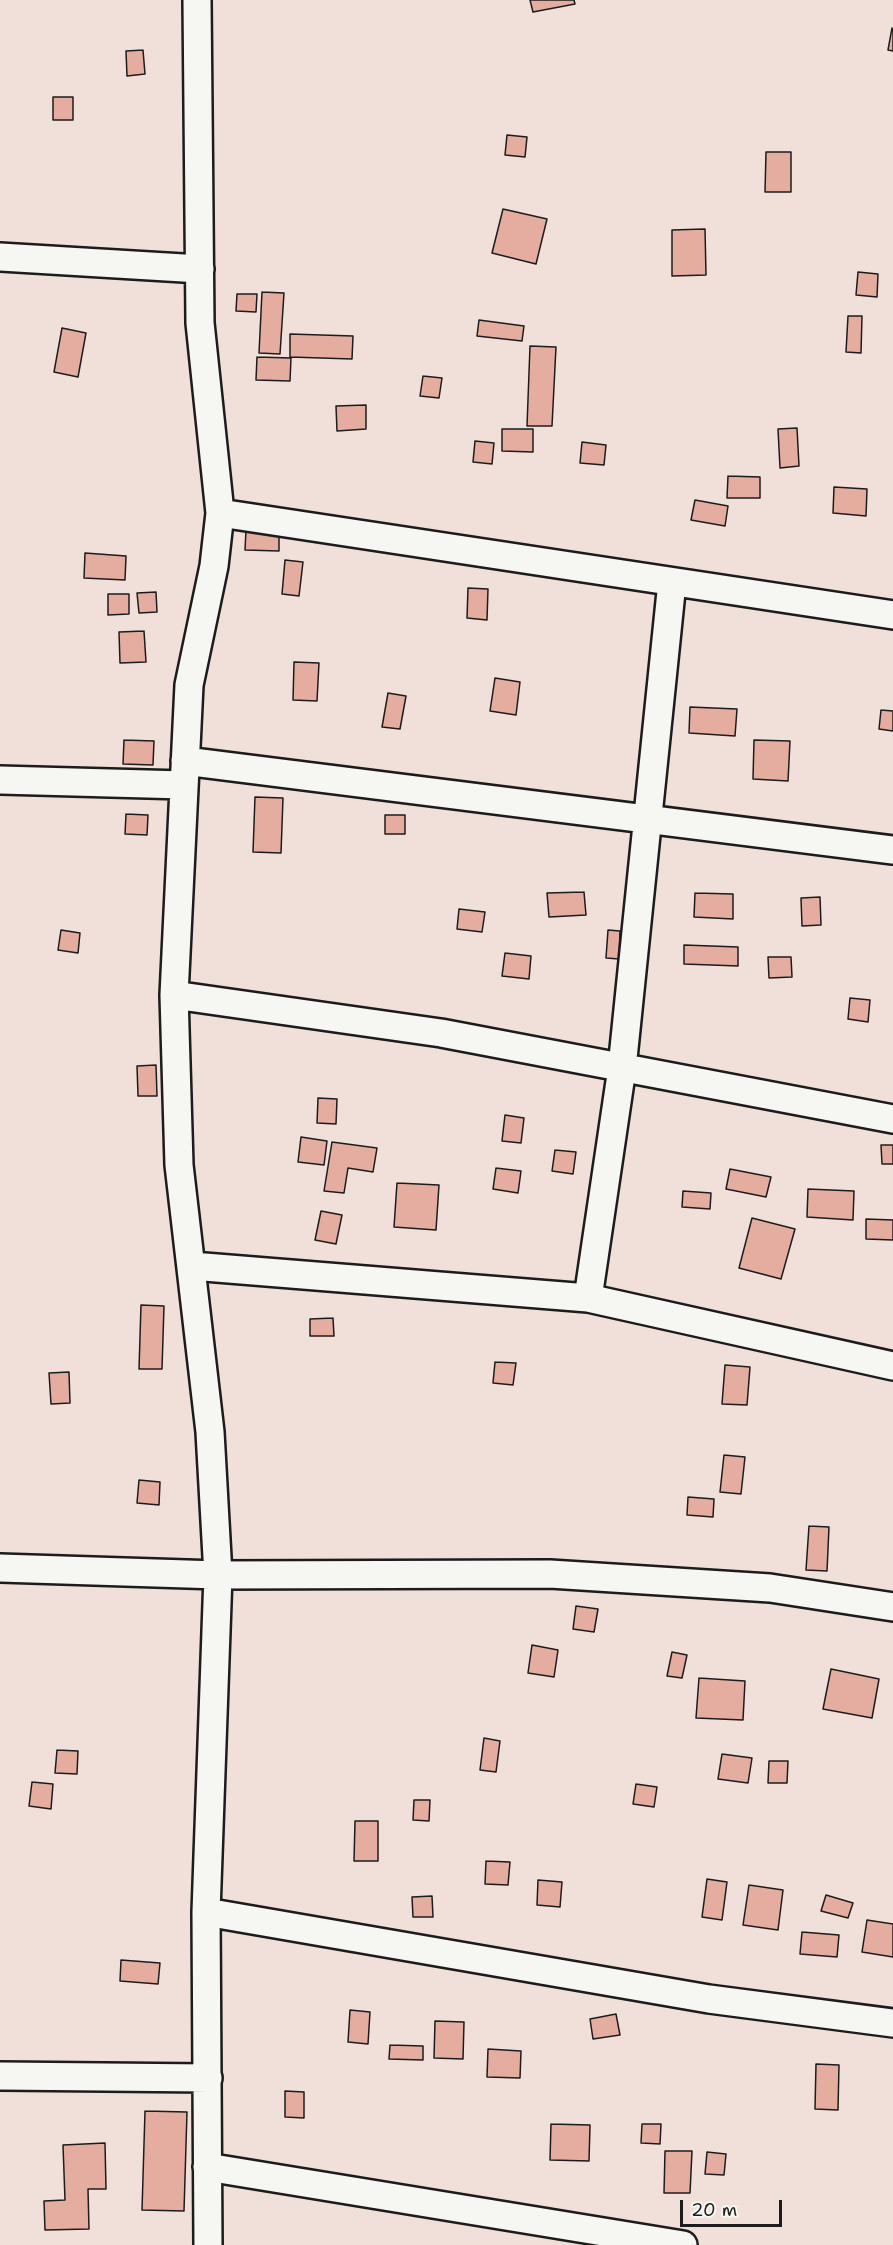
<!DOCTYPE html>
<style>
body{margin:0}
#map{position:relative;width:893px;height:2245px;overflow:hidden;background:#f1e0d9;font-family:"Shantell Sans",sans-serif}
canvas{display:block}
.scale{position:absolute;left:680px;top:2200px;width:102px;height:27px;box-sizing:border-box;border:3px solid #1c1c1c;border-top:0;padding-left:8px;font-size:18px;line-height:21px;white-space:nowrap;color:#1c1c1c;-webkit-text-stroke:4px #f6f6f2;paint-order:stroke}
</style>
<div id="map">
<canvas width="893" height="2245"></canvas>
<div class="scale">20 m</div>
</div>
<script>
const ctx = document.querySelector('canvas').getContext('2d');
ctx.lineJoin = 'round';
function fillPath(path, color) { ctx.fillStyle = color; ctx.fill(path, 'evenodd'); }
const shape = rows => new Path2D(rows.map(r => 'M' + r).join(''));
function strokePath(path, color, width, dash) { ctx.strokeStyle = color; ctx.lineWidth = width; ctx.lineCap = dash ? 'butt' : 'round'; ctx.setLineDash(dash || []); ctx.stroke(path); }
const building = shape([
 [530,0,574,0,575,4,533,12,530,0],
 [892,28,893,29,893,51,888,50,892,28],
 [143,50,145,74,127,76,126,51,143,50],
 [53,97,73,97,73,120,53,120,53,97],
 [507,135,527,137,525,157,505,155,507,135],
 [766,152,791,152,791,192,765,192,766,152],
 [503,209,547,219,536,264,492,253,503,209],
 [705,229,706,275,672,276,672,230,705,229],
 [858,272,878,274,877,297,856,295,858,272],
 [262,292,284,293,280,354,259,353,262,292],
 [237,294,257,294,256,312,236,311,237,294],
 [848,316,862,316,861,353,846,352,848,316],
 [479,320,524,326,522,341,477,336,479,320],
 [62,328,86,333,78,377,54,372,62,328],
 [290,334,353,336,352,359,290,357,290,334],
 [530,346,556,347,552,426,527,426,530,346],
 [257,357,291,358,290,381,256,380,257,357],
 [423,376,442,378,439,398,420,396,423,376],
 [366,405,366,429,337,431,336,406,366,405],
 [797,428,799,466,780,468,778,429,797,428],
 [502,429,533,429,533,452,502,451,502,429],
 [475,441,494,443,492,464,473,462,475,441],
 [582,442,606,445,604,465,580,463,582,442],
 [728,476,760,477,760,498,727,498,728,476],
 [834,487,867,489,866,516,833,513,834,487],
 [695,500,728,506,725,526,691,520,695,500],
 [246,530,279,530,279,551,245,550,246,530],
 [85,553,126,556,125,580,84,578,85,553],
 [285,560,303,562,299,596,282,594,285,560],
 [468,588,488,589,487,620,467,618,468,588],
 [156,592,157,612,139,613,137,593,156,592],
 [108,594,129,594,129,614,108,615,108,594],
 [144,631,146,662,120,663,119,632,144,631],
 [294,662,319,663,317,701,293,700,294,662],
 [495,678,520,682,516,715,490,711,495,678],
 [388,693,406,696,400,729,382,727,388,693],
 [690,707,737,709,735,736,689,733,690,707],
 [881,710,893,711,893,731,879,729,881,710],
 [124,740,154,741,153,765,123,764,124,740],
 [754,740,790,741,788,781,753,779,754,740],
 [255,797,283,798,281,853,253,852,255,797],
 [126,814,148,815,147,835,125,834,126,814],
 [385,815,405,815,405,834,385,834,385,815],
 [584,892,586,915,549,917,547,893,584,892],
 [695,893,733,894,733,919,694,917,695,893],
 [820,897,821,925,802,926,801,898,820,897],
 [459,909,485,912,482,932,457,929,459,909],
 [61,930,80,933,78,953,58,950,61,930],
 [608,930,620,931,619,959,606,958,608,930],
 [684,945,738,947,738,966,684,964,684,945],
 [505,953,531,956,529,979,502,976,505,953],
 [768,957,791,957,792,977,769,978,768,957],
 [850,998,870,1000,868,1022,848,1019,850,998],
 [156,1065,157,1096,138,1096,137,1066,156,1065],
 [318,1098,337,1099,336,1124,317,1123,318,1098],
 [505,1115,524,1118,521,1143,502,1141,505,1115],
 [301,1137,327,1141,324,1165,298,1162,301,1137],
 [332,1142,377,1148,373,1172,348,1168,344,1193,324,1191,332,1142],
 [881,1145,893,1145,893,1164,882,1164,881,1145],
 [555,1150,576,1152,573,1174,552,1171,555,1150],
 [496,1168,521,1171,518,1193,493,1189,496,1168],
 [730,1169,771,1177,766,1197,726,1189,730,1169],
 [397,1183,439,1185,436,1230,394,1227,397,1183],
 [808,1189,854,1191,853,1220,807,1217,808,1189],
 [683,1191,711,1193,710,1209,682,1207,683,1191],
 [321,1211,342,1215,336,1244,315,1240,321,1211],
 [752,1218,795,1229,781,1279,739,1268,752,1218],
 [866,1219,893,1220,893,1240,866,1239,866,1219],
 [141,1305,164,1306,162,1369,139,1369,141,1305],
 [333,1318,334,1336,310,1336,310,1319,333,1318],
 [495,1362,516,1363,513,1385,493,1383,495,1362],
 [725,1365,750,1367,747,1405,722,1404,725,1365],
 [69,1372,70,1403,51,1404,49,1373,69,1372],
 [724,1455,745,1457,741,1494,720,1492,724,1455],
 [139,1480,160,1482,159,1505,137,1503,139,1480],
 [688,1497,714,1499,713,1517,687,1515,688,1497],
 [809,1526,829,1527,827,1571,806,1570,809,1526],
 [576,1606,598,1609,594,1632,573,1629,576,1606],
 [532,1645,558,1650,554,1677,528,1673,532,1645],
 [672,1652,687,1655,682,1678,667,1676,672,1652],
 [831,1669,879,1679,872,1718,823,1709,831,1669],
 [699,1678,745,1681,743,1720,696,1718,699,1678],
 [484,1738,500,1741,496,1772,480,1770,484,1738],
 [57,1750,78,1751,77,1774,55,1773,57,1750],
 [722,1754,752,1758,748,1783,718,1779,722,1754],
 [769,1761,788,1761,787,1783,768,1783,769,1761],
 [32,1782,53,1784,51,1809,29,1806,32,1782],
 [636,1784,657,1787,654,1807,633,1804,636,1784],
 [414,1800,430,1800,429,1821,413,1820,414,1800],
 [355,1821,378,1821,378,1861,354,1861,355,1821],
 [486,1861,510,1862,508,1885,485,1884,486,1861],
 [707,1879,727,1882,722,1920,702,1917,707,1879],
 [538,1880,562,1882,560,1907,537,1905,538,1880],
 [749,1885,783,1890,778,1930,743,1925,749,1885],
 [826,1895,853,1903,848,1918,821,1911,826,1895],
 [432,1896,433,1917,413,1917,412,1897,432,1896],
 [867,1920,893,1924,893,1957,862,1952,867,1920],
 [802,1932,839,1935,837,1957,800,1954,802,1932],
 [121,1960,160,1963,158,1984,120,1981,121,1960],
 [350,2010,370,2012,368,2044,348,2042,350,2010],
 [616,2014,620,2035,593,2039,590,2019,616,2014],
 [435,2021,464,2022,463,2059,434,2058,435,2021],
 [390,2045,423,2046,423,2060,389,2059,390,2045],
 [488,2049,521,2051,520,2078,487,2077,488,2049],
 [816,2064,839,2065,838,2110,815,2109,816,2064],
 [285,2091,304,2092,304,2118,285,2117,285,2091],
 [145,2111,187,2112,184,2211,142,2210,145,2111],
 [551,2124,590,2125,589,2161,550,2160,551,2124],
 [642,2124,661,2124,660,2144,641,2143,642,2124],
 [105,2143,106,2189,88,2189,89,2229,45,2230,44,2201,65,2200,63,2145,105,2143],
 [665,2151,692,2151,690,2193,664,2193,665,2151],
 [707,2152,726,2154,724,2175,705,2174,707,2152]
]);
fillPath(building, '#e5ad9f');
strokePath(building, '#1c1c1c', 1.5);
const street = shape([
 [197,0,200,323,220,513,214,566,189,685,174,995,179,1165,210,1432,218,1575,206,1912,208,2245],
 [0,257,200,269],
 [220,513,893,615],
 [185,761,893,850],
 [0,780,184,785],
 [174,995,441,1033,893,1119],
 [192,1266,588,1298,893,1366],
 [588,1298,622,1068,672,582],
 [0,1568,218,1575,550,1574,770,1588,893,1607],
 [206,1912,709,1999,893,2023],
 [0,2076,208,2078],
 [207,2167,683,2245]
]);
strokePath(street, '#1c1c1c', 32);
strokePath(street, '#f6f6f2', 27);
</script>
